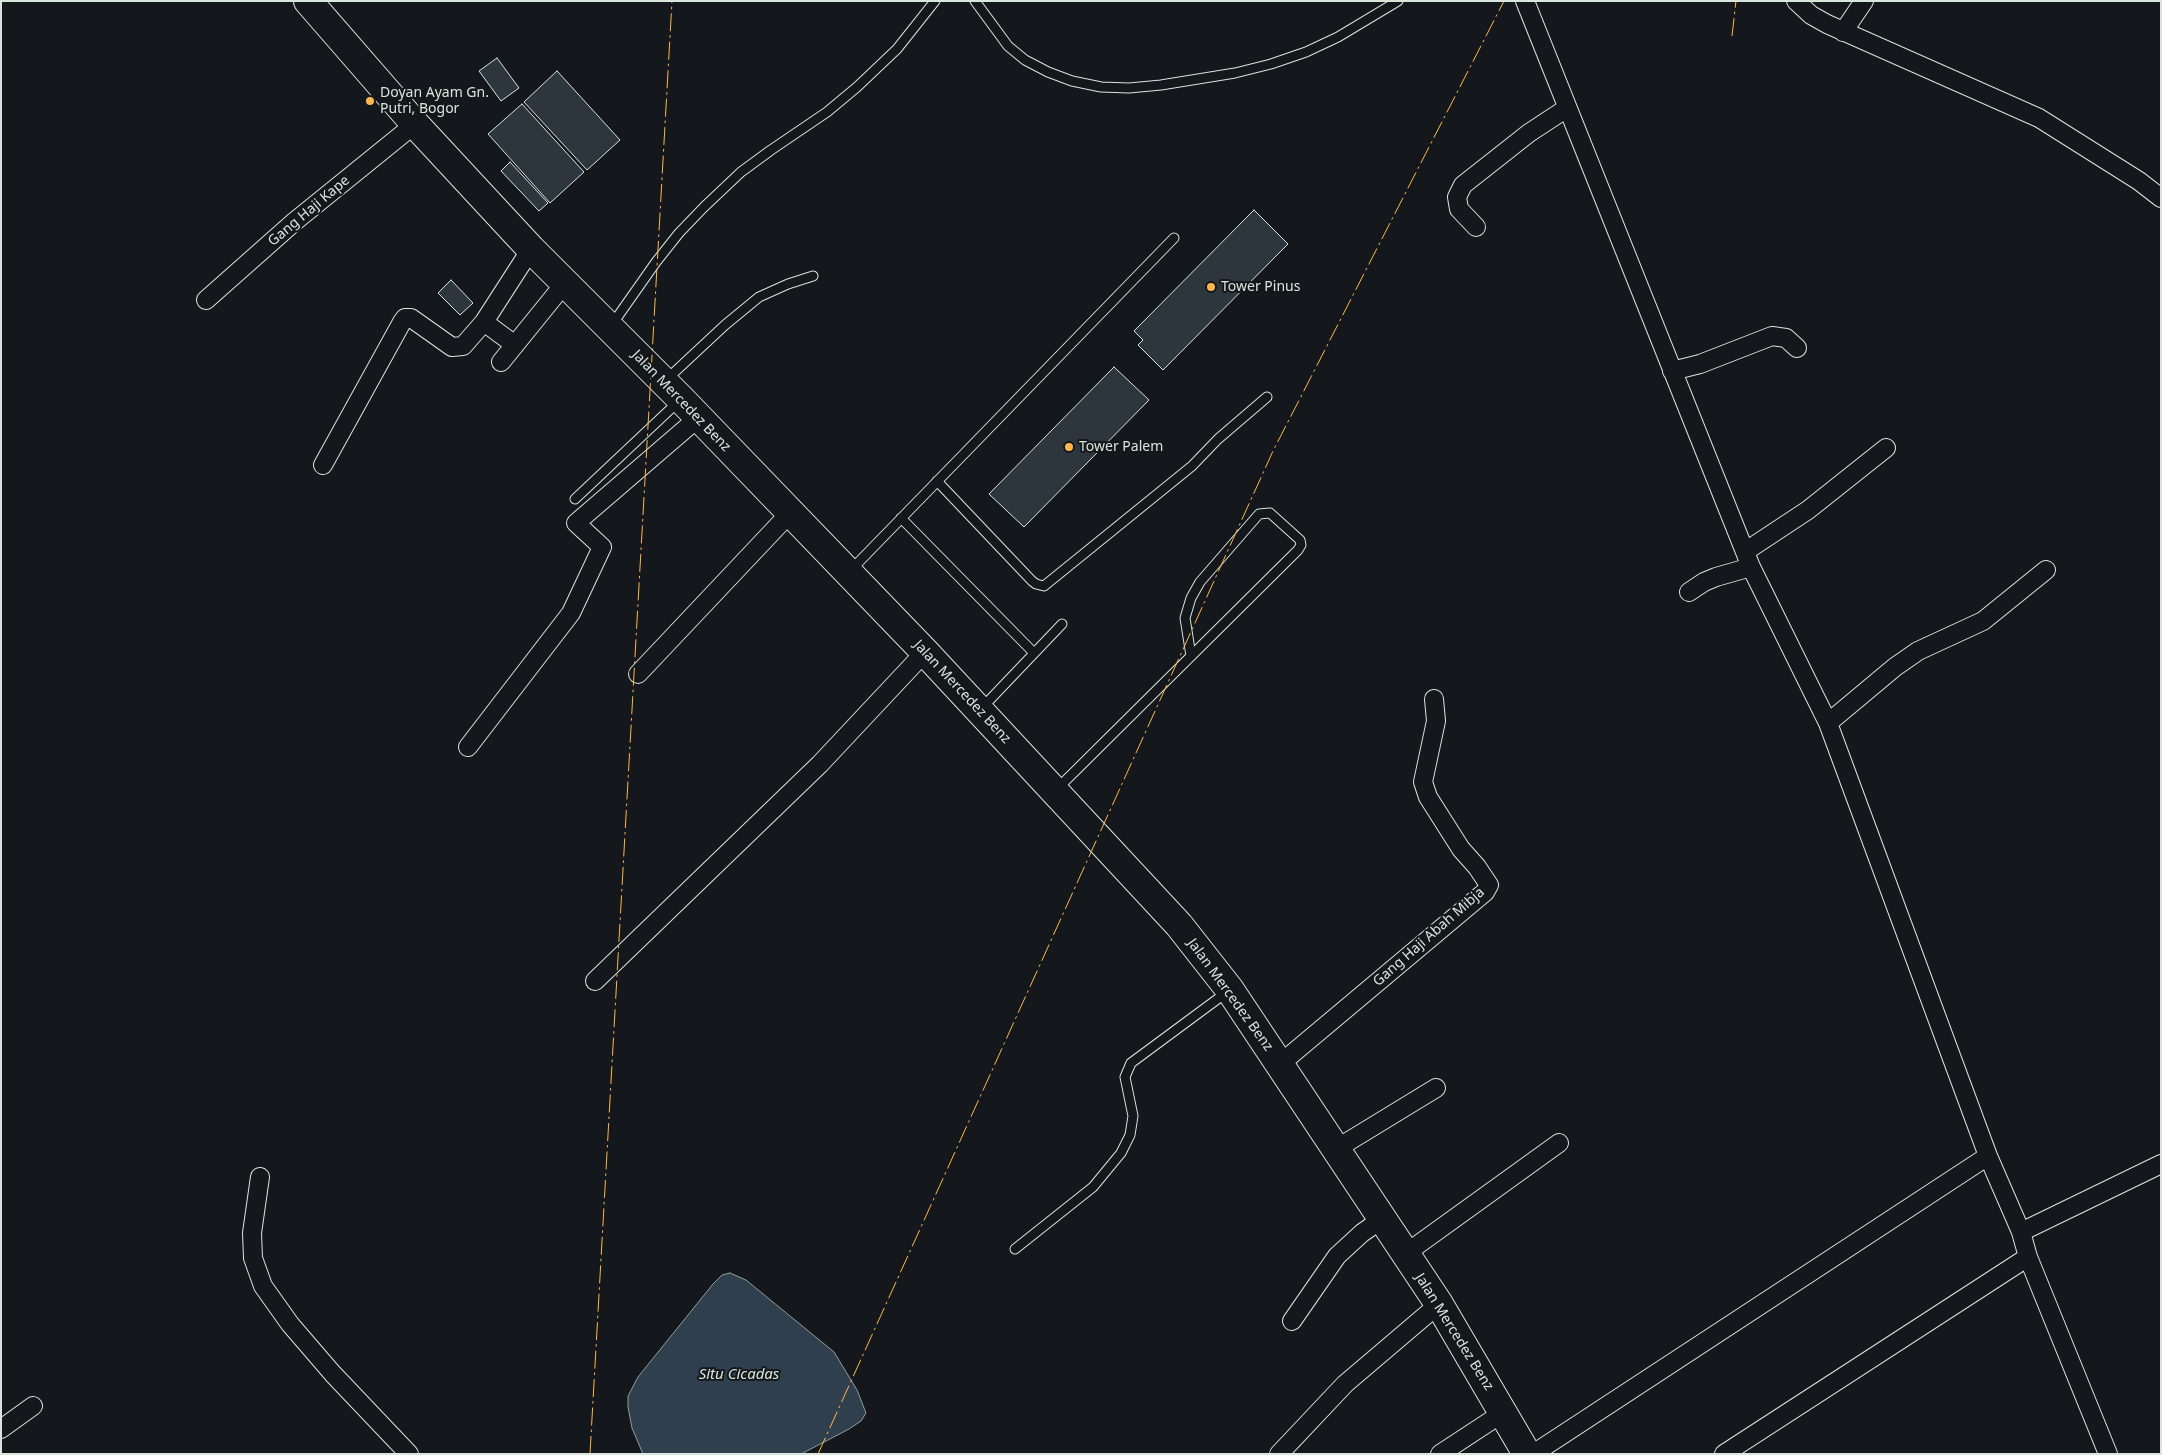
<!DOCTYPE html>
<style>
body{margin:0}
#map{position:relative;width:2162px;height:1455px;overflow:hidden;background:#14181c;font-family:"Noto Sans",sans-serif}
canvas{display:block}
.frame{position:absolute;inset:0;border:2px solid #d8e6dc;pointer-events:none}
</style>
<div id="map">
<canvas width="2162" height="1455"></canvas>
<div class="frame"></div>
</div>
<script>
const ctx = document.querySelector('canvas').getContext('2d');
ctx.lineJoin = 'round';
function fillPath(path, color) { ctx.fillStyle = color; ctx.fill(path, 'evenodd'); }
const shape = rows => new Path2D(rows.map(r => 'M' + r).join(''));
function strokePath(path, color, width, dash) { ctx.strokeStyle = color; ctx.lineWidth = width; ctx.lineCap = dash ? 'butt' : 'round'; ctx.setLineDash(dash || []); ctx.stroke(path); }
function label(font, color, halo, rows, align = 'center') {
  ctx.font = font + ' "Noto Sans",sans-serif'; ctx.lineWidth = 4; ctx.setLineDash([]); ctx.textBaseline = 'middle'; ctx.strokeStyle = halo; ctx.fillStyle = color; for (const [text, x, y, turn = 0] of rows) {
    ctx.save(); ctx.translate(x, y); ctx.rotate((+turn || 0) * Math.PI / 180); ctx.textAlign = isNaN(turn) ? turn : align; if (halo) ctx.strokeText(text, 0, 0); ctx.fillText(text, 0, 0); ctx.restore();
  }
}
const water = shape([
 [730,1273,746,1280,834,1352,857,1390,866,1413,861,1421,849,1429,801,1454,643,1454,632,1428,628,1407,628,1396,638,1377,713,1284,722,1275,730,1273]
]);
fillPath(water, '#2f3f4d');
strokePath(water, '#939e99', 1);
const building = shape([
 [497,58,519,88,501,101,479,71,497,58],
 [557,71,620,140,587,170,524,102,557,71],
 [522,104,584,172,550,203,488,134,522,104],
 [510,162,548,203,539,211,501,171,510,162],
 [1254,210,1288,244,1163,370,1138,345,1143,340,1134,331,1254,210],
 [451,280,473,303,460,315,438,293,451,280],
 [1114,367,1149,400,1024,527,989,494,1114,367]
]);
fillPath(building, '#2c363c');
strokePath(building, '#d8e6dc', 1);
const service = shape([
 [975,1,1008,46,1025,60,1048,72,1072,81,1101,87,1129,88,1161,85,1235,73,1271,64,1306,52,1338,37,1398,1],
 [611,326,656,262,679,233,704,207,741,172,771,150,827,112,857,87,897,49,935,1],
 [666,380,725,325,759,297,788,284,813,276],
 [937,481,1032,581,1036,584,1044,586,1192,466,1218,439,1267,397],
 [575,499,679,401],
 [901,518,1034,653],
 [850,571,1174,238],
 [981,709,1062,624],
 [1057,789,1298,550,1301,545,1300,540,1270,513,1259,514,1200,582,1191,598,1185,618,1191,656],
 [1015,1249,1093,1187,1121,1153,1130,1135,1133,1116,1125,1077,1131,1063,1227,992]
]);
const minor = shape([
 [1525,1,1751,567,1828,723,1988,1156,2021,1232,2028,1257,2108,1454],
 [1796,1,1811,15,1827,24,2039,118,2139,181,2161,198],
 [1843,32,1864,1],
 [1476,227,1459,209,1457,197,1463,185,1529,133,1567,108],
 [206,300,294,222,415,124],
 [484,322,515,345],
 [501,362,565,283],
 [1672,371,1700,364,1772,336,1786,338,1797,348],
 [323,465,402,322,405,318,411,318,452,347,463,346,484,322,531,249],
 [1746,551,1808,510,1886,448],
 [1689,592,1704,582,1716,577,1751,567],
 [638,674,790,513],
 [1828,723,1895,667,1918,651,1983,621,2046,570],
 [468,747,571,613,602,547,576,523,698,418],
 [595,981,820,764,925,652],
 [1280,1064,1485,892,1489,885,1477,867,1461,849,1428,797,1423,782,1436,721,1434,699],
 [1336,1149,1436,1088],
 [260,1177,252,1233,253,1258,263,1286,290,1324,333,1374,409,1454],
 [2021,1232,2161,1164],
 [1405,1254,1559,1143],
 [1292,1321,1337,1256,1362,1233,1382,1219],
 [1,1429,33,1406],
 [1279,1454,1345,1384,1439,1304],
 [1440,1454,1504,1412],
 [1533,1454,1988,1156],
 [1724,1454,2028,1257]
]);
const primary = shape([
 [308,1,415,124,531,249,681,399,925,652,1179,925,1230,990,1439,1304,1527,1454]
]);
strokePath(service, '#d8e6dc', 11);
strokePath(minor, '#d8e6dc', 20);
strokePath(primary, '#d8e6dc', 30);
strokePath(service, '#14181c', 9);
strokePath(minor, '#14181c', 18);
strokePath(primary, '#14181c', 28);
strokePath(shape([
 [1732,36,1736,1],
 [590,1454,672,1],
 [818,1454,1273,451,1504,1]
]), '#ffb74d', 1, [18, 4, 2.5, 4]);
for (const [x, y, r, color] of [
 [370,101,5,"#ffb74d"],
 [1211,287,5,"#ffb74d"],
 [1069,447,5,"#ffb74d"]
]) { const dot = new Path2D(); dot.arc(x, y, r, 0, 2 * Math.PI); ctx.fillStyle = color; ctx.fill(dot); strokePath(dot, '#14181c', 2); }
label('14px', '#d8e6dc', '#14181c', [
 ["Doyan Ayam Gn.",380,93],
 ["Putri, Bogor",380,109],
 ["Tower Pinus",1221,287],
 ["Tower Palem",1079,447]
], 'left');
label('14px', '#d8e6dc', '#14181c', [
 ["Gang Haji Kape",309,211,-40],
 ["Jalan Mercedez Benz",681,401,46],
 ["Jalan Mercedez Benz",962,692,47],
 ["Gang Haji Abah Mibja",1429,937,-41],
 ["Jalan Mercedez Benz",1230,995,54],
 ["Jalan Mercedez Benz",1454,1332,58]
]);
label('italic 15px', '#d8e6dc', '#14181c', [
 ["Situ Cicadas",739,1375]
]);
</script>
